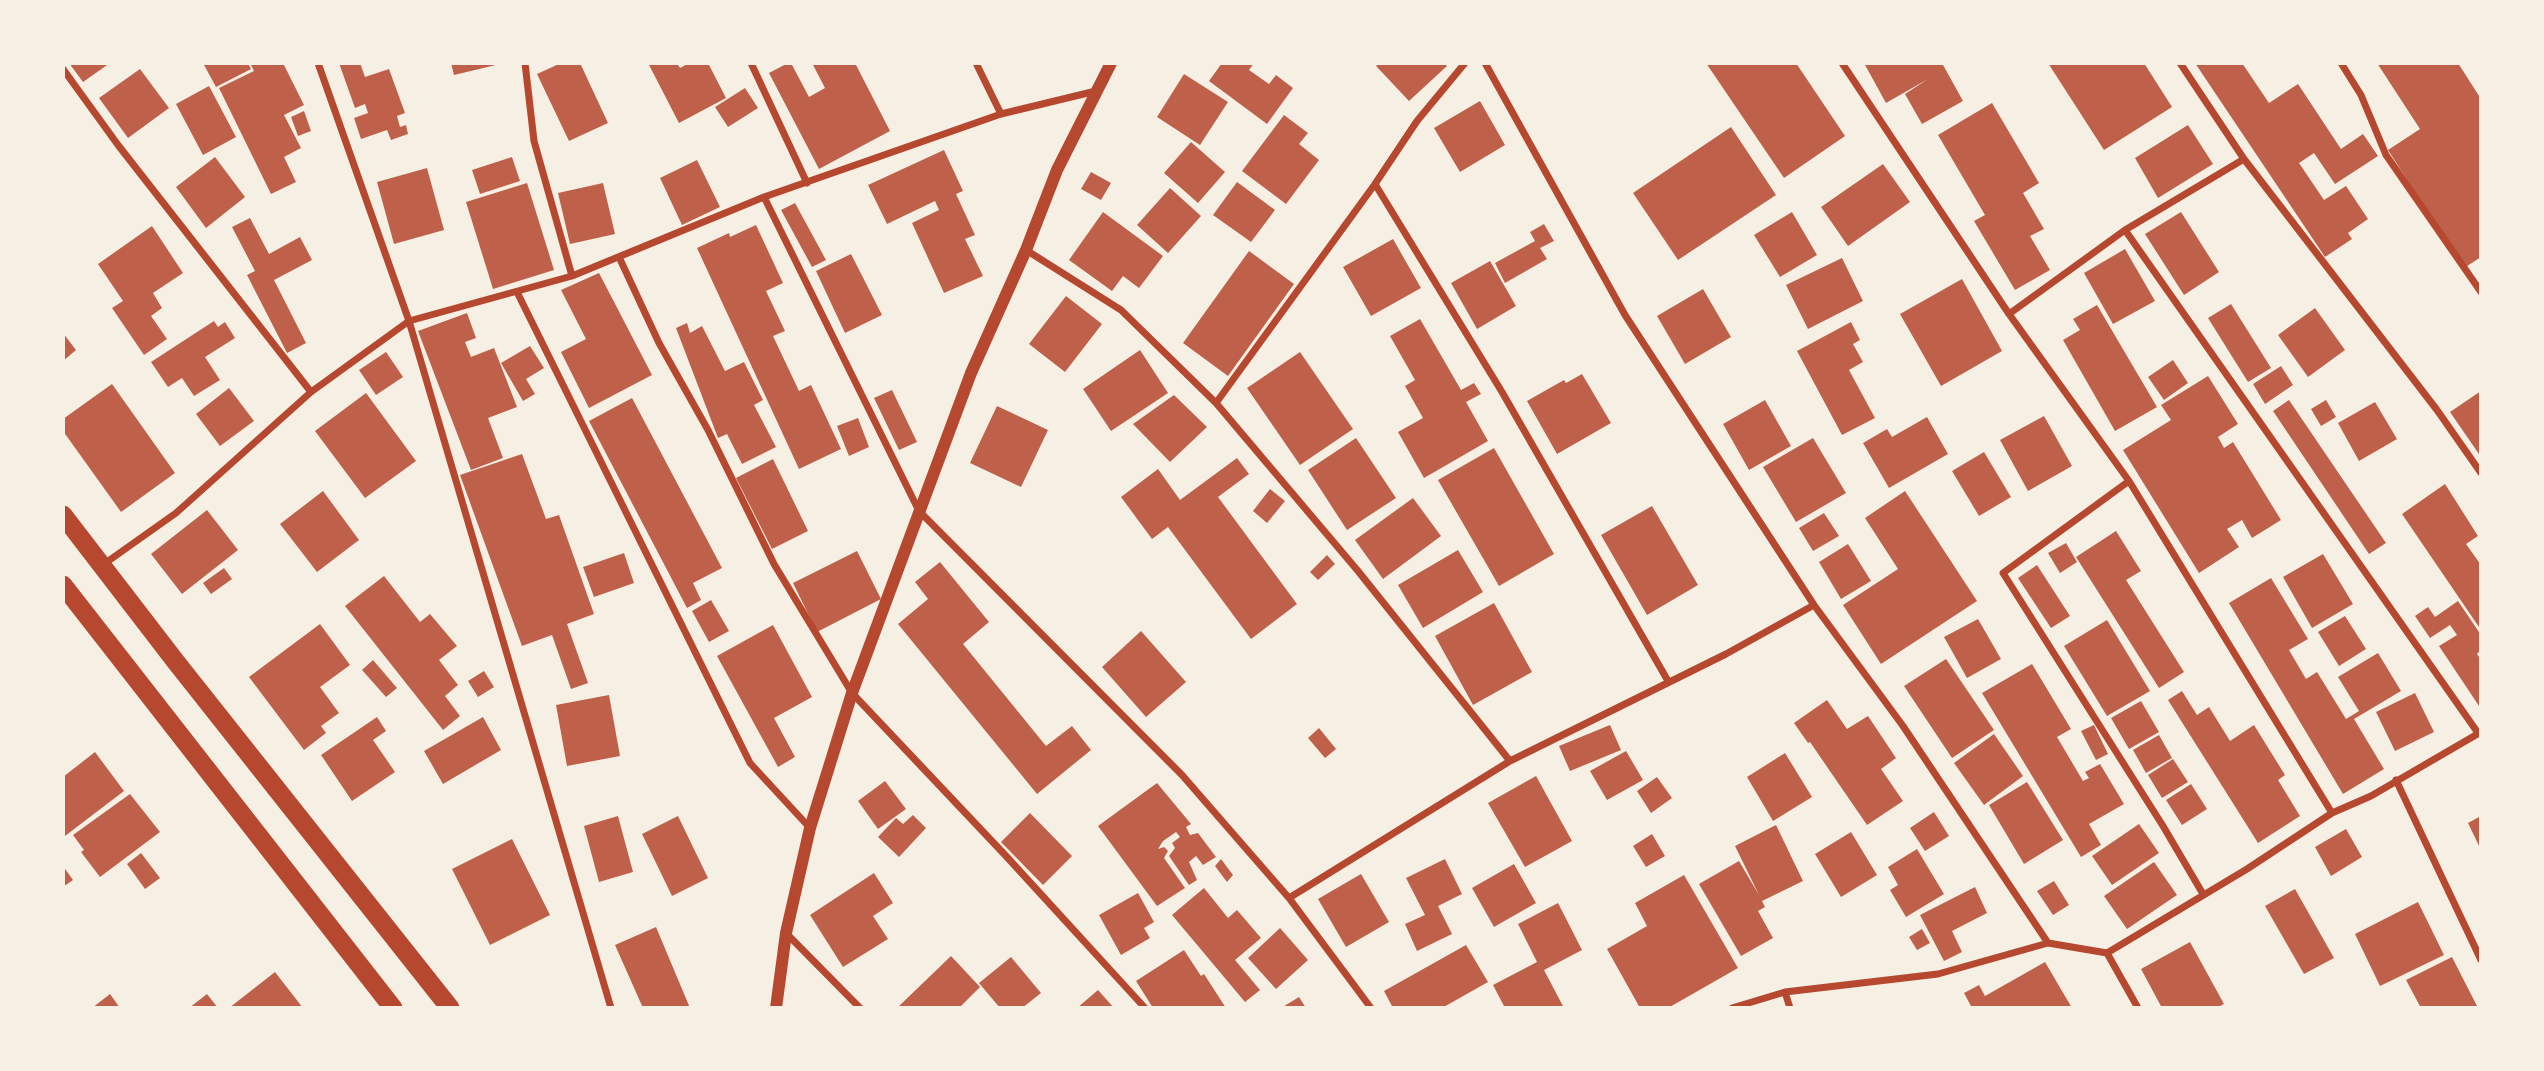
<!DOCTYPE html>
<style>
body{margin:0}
#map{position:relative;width:2544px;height:1071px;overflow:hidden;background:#f6efe4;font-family:"Alegreya Sans",sans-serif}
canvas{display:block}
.frame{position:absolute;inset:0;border:65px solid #f6efe4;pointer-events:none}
</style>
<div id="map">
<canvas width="2544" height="1071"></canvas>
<div class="frame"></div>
</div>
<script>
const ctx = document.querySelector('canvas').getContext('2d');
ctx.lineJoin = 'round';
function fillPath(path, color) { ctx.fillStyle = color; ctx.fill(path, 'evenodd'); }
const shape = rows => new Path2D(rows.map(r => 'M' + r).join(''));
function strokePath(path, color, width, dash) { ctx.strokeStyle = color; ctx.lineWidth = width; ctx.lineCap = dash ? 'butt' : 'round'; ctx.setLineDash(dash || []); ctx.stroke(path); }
fillPath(shape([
 [69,63,110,63,83,82],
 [203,63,248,63,251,69,216,87],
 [250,63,283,63,304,105,284,115,301,148,284,157,296,182,271,194,219,88,254,71],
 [339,63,360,63,365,77,389,69,405,113,397,116,400,127,406,125,408,134,391,140,387,130,361,139,354,118,368,113,365,104,355,108],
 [451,63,500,63,500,64,454,75],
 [561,63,580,63,608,123,569,141,537,74],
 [648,63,677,63,680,68,689,63,708,63,726,98,679,123],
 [788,63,791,63,809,97,825,88,812,63,855,63,890,131,819,169,769,73],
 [1222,63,1254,63,1249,70,1269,84,1276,75,1293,88,1267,124,1209,81],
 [1380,63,1444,63,1447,66,1409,101,1376,66],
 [1706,63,1796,63,1845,136,1784,178],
 [1864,63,1942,63,1963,101,1922,124,1905,94,1928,79,1886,103],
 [2048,63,2144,63,2172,107,2104,150],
 [2195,63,2242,63,2269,103,2298,84,2341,149,2363,134,2378,156,2335,184,2314,153,2299,163,2324,200,2346,186,2368,219,2348,233,2352,239,2325,257],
 [2377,63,2458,63,2481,99,2481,257,2464,268,2388,150,2420,129],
 [140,69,169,108,128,138,99,98],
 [1184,74,1228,102,1200,145,1157,117],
 [209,86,236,137,203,155,176,104],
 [745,88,758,108,728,127,715,107],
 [1480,101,1505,145,1460,172,1434,128],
 [1992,103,2039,183,2023,193,2044,229,2030,236,2050,270,2015,290,1974,221,1985,215,1938,135],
 [304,111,311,131,298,136,291,117],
 [1284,115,1308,133,1299,144,1319,160,1286,204,1242,171],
 [2188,125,2213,164,2158,198,2135,158],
 [1731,127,1776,195,1678,260,1633,193],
 [1191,142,1225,172,1198,203,1164,173],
 [944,150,963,191,956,194,975,235,965,239,983,276,944,293,912,223,939,210,935,201,887,224,868,185],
 [215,157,245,197,206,228,176,187],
 [512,157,520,181,480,194,472,170],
 [697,160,720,207,682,225,660,178],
 [1883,164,1910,202,1848,246,1821,207],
 [427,168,444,230,394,244,377,182],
 [1091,172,1111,183,1101,200,1081,189],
 [1237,182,1275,210,1251,242,1213,215],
 [527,183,554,270,493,289,466,202],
 [603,183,615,234,570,244,558,193],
 [1170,188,1201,216,1168,253,1137,225],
 [795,203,826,260,812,267,781,210],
 [1103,212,1163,256,1139,288,1123,276,1112,291,1069,260],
 [1792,212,1817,255,1780,277,1754,235],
 [2181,212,2219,272,2184,295,2145,234],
 [250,218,269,254,300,237,312,260,274,280,306,343,287,353,247,275,255,271,232,227],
 [1544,224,1554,241,1540,248,1547,259,1505,283,1495,263,1535,241,1530,232],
 [756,225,783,283,766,291,785,331,773,336,799,391,811,385,841,449,799,469,697,248,729,233,730,237],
 [152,226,183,273,153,293,162,308,151,316,167,339,144,355,112,308,123,301,98,264],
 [1393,239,1421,288,1371,316,1343,267],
 [2125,249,2155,301,2113,324,2084,273],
 [1249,251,1294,284,1228,376,1183,343],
 [851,254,882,315,845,333,816,271],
 [1842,258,1863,301,1808,329,1786,285],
 [1490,261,1516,306,1477,329,1451,283],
 [599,273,652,375,589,408,561,352,586,339,561,290],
 [1962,279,2002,351,1941,386,1900,314],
 [1703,289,1731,337,1685,364,1657,316],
 [1066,296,1102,324,1065,372,1029,344],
 [2231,304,2271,368,2248,382,2208,318],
 [2097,305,2157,407,2115,431,2063,340,2080,330,2073,319],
 [2315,308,2345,350,2308,377,2278,335],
 [467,313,476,338,465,342,471,357,494,348,517,407,488,418,503,458,471,470,418,331],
 [1420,319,1461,390,1474,383,1481,394,1466,402,1488,441,1424,478,1398,432,1423,418,1405,386,1415,380,1390,336],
 [214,321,218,327,225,322,235,338,205,357,220,380,194,396,182,378,168,387,151,362],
 [1851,322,1860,340,1853,344,1863,362,1849,370,1875,418,1842,435,1797,351],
 [687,323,690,333,702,326,725,371,744,362,763,400,754,405,776,447,742,464,727,434,718,438,676,328],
 [63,333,76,350,63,361],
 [530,346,544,368,526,379,535,394,523,401,501,363],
 [1140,350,1168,393,1111,431,1083,389],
 [386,352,403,377,376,395,359,370],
 [1300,352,1353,429,1300,465,1247,388],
 [2173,360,2188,383,2164,400,2148,377],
 [2281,366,2293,385,2265,404,2253,384],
 [1582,374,1611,423,1557,454,1527,401,1564,380,1566,383],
 [2208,376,2238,424,2218,437,2224,448,2233,442,2281,520,2252,538,2242,520,2227,529,2239,547,2199,573,2123,450,2171,420,2161,405],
 [112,384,175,473,121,512,63,431,63,419],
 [229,388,254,421,220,446,196,414],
 [892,390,917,442,899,450,874,398],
 [2481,391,2481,457,2450,412],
 [366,393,416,461,365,498,315,431],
 [1174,395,1207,427,1170,462,1133,424],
 [632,398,722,568,693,583,701,600,687,608,589,421],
 [1765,400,1791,446,1749,470,1723,424],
 [2289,400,2386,543,2369,554,2273,411],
 [2326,400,2336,417,2321,426,2311,409],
 [2375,402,2397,439,2359,461,2338,423],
 [997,406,1048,430,1021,487,970,463],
 [2044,416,2072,466,2028,491,2000,440],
 [1927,417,1948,454,1889,488,1863,443,1887,429,1892,437],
 [858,418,869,447,849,456,837,426],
 [1356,438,1396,498,1347,530,1308,470],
 [1813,438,1846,493,1796,522,1763,467],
 [1494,448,1554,554,1499,586,1438,480],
 [1984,452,2011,497,1979,516,1952,471],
 [522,454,546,519,559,515,594,614,567,624,588,683,571,689,552,635,522,646,460,475],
 [1237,458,1249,474,1218,497,1297,604,1251,639,1168,527,1152,539,1121,497,1158,469,1180,500],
 [773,459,808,531,772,549,736,478],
 [2445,484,2478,536,2466,544,2481,565,2481,630,2402,514],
 [1270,489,1285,501,1267,523,1253,511],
 [323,491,359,540,317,572,280,524],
 [1905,491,1977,601,1881,664,1843,605,1898,569,1865,518],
 [1413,498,1441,536,1383,579,1355,540],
 [1652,506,1698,585,1647,615,1601,535],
 [207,510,238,550,182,594,151,554],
 [1824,513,1839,536,1813,551,1799,528],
 [2116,531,2141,571,2126,580,2184,672,2159,688,2076,557],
 [2066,543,2077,562,2060,573,2048,553],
 [1848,544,1871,581,1841,599,1819,562],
 [1458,550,1483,592,1423,628,1398,585],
 [857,551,881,599,817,632,793,583],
 [624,553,634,583,594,597,583,567],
 [2323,554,2353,604,2312,628,2283,577],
 [1327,555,1335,564,1318,580,1310,572],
 [940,562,989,622,963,644,1046,746,1072,726,1091,750,1037,794,898,624,928,599,915,582],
 [2037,565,2070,616,2051,628,2018,578],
 [224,568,232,579,211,594,203,583],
 [384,576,420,622,430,614,457,646,439,660,458,685,445,696,460,716,443,730,345,606],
 [2271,578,2308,639,2289,650,2306,679,2317,672,2346,719,2359,711,2338,677,2378,653,2401,691,2354,719,2384,769,2343,794,2229,603],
 [711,600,729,631,709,642,692,611],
 [2458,601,2481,635,2481,650,2477,654,2481,660,2481,709,2439,646,2457,635,2450,625,2430,638,2415,616,2428,607,2435,617],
 [1494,603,1532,672,1473,705,1435,636],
 [2345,616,2366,649,2339,666,2318,632],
 [1978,619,2001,659,1967,678,1944,637],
 [2107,620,2150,691,2107,716,2064,646],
 [320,624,350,665,320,687,339,713,321,726,326,733,304,750,249,677],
 [773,625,812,697,774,718,795,757,778,767,717,656],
 [1141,631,1186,682,1146,717,1102,667],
 [1946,659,1994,730,1952,758,1904,686],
 [373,660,397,688,386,697,362,670],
 [2032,664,2071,729,2057,737,2083,781,2089,778,2085,772,2100,764,2124,804,2089,824,2101,845,2081,857,1982,693],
 [484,671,494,687,478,697,468,681],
 [2182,691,2197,715,2209,707,2230,741,2254,725,2285,775,2278,780,2300,816,2258,843,2168,700],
 [2415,693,2434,732,2395,751,2376,712],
 [609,695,620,756,567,766,556,705],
 [1827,700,1847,729,1868,716,1896,758,1881,769,1903,801,1867,825,1810,742,1808,743,1794,723],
 [2141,701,2159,732,2129,749,2111,718],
 [377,717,386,731,373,740,395,772,352,801,321,755],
 [483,717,501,750,443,784,424,751],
 [1610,725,1621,750,1570,771,1559,746],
 [2094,725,2108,754,2096,760,2081,731],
 [1319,728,1336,749,1325,758,1308,738],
 [1994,734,2023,776,1984,805,1954,763],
 [2159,735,2172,758,2146,773,2133,750],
 [1626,751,1643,780,1607,800,1590,771],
 [95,752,124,791,65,836,63,833,63,777],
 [1785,753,1812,797,1773,821,1747,777],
 [2173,759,2188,782,2162,798,2148,775],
 [1536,776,1572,841,1525,867,1488,803],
 [1657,777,1672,798,1651,813,1637,791],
 [885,781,906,809,878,829,858,801],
 [2027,782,2063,840,2024,864,1989,805],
 [1157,783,1191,824,1186,827,1190,835,1198,833,1216,857,1203,865,1196,856,1189,862,1197,880,1189,885,1169,856,1175,848,1172,843,1180,837,1176,832,1163,841,1158,849,1164,847,1168,851,1164,858,1185,888,1157,906,1098,826],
 [2191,784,2207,809,2182,825,2166,800],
 [130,794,160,832,100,877,81,852,84,850,73,835],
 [1934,812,1949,836,1925,851,1910,828],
 [1030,813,1072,856,1043,885,1001,842],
 [913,815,926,828,899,857,878,837,896,818,903,824],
 [618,816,633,872,599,882,584,826],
 [678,816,708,878,672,896,642,834],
 [2481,816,2481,850,2468,823],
 [2139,824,2159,853,2112,885,2092,856],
 [1776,825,1803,881,1762,901,1765,907,1758,911,1773,938,1741,956,1699,884,1739,861,1759,895,1735,846],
 [2346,829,2362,857,2331,876,2315,847],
 [1851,832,1877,875,1841,897,1815,854],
 [1652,834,1665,856,1646,867,1633,846],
 [512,839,550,915,490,945,452,869],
 [1917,849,1944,894,1906,917,1890,890,1898,885,1888,867],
 [141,853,160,878,145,889,127,864],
 [1221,859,1233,875,1227,882,1215,866],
 [1445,859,1462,894,1438,906,1452,934,1417,951,1405,924,1425,915,1406,878],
 [2154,862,2177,895,2127,929,2104,896],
 [1514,864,1536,903,1494,927,1472,888],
 [63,866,73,880,63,887],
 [874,873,893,903,873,916,888,939,843,967,810,915],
 [1361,874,1389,922,1346,947,1318,899],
 [1684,875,1738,968,1668,1008,1640,1008,1607,949,1647,926,1635,903],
 [2054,881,2069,905,2053,915,2037,891],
 [1975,887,1987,913,1952,931,1962,952,1944,961,1920,915],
 [1204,888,1228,918,1237,910,1261,938,1235,960,1260,990,1245,1002,1172,915],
 [2295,889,2334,958,2304,974,2265,906],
 [1138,893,1154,922,1144,928,1150,938,1121,955,1099,915],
 [2418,902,2444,955,2380,986,2355,934],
 [1558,903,1582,950,1544,970,1564,1008,1505,1008,1493,985,1537,962,1518,924],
 [656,927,690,1008,643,1008,615,945],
 [1280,928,1308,960,1276,989,1248,958],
 [1922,929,1930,943,1917,950,1909,937],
 [2190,942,2224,1004,2216,1008,2162,1008,2141,969],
 [1466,945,1488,982,1442,1008,1393,1008,1384,991],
 [1184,950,1201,976,1204,974,1226,1008,1153,1008,1136,981],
 [951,956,980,987,959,1008,897,1008],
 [1011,957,1041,993,1022,1008,1000,1008,979,983],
 [2452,957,2478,1008,2421,1008,2406,980],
 [2045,962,2072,1008,1972,1008,1964,993,1979,985,1985,996],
 [275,972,303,1008,229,1008],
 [1098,990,1114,1008,1077,1008],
 [110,994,120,1008,92,1008],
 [207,994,218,1008,189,1008],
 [1299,997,1306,1008,1281,1008]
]), '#bf614a');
strokePath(shape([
 [318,63,409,321,611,1008],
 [525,63,534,141,572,276],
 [751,63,807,183],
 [976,63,1001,114],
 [1485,63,1625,315,1814,605,1903,726,2048,943],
 [1842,63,2009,314,2129,481,2332,813],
 [2180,63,2244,159,2437,410,2481,473],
 [2341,63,2361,95,2386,155,2481,292],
 [63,69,118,145,311,392],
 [1375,184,1502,392,1668,681],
 [764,197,919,511,1182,775,1289,898,1371,1008],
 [2125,230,2478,733],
 [1026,250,1121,310,1216,403,1358,571,1510,761],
 [619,257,659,343,708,430,774,564,852,693,1006,856,1145,1008],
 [517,292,750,763,810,828],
 [2009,314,2125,230,2244,159],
 [1216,403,1375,184,1417,121,1465,63],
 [2129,481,2003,573,2163,826,2203,894],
 [104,564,176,513,311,392,409,321,572,276,764,197,1001,114,1096,91],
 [2396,780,2481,960],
 [1289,898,1510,761,1726,654,1814,605],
 [786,933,860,1008],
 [2107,953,2138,1008],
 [1785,992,1790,1008],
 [1732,1008,1785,992,1938,974,2048,943,2107,953,2247,869,2332,813,2371,796,2481,732]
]), '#b5482f', 7);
strokePath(shape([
 [776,1008,786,933,810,828,852,693,971,373,1026,250,1057,170,1111,63]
]), '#b5482f', 12);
strokePath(shape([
 [63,515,176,662,450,1008],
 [63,585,393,1008]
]), '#b5482f', 19);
</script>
